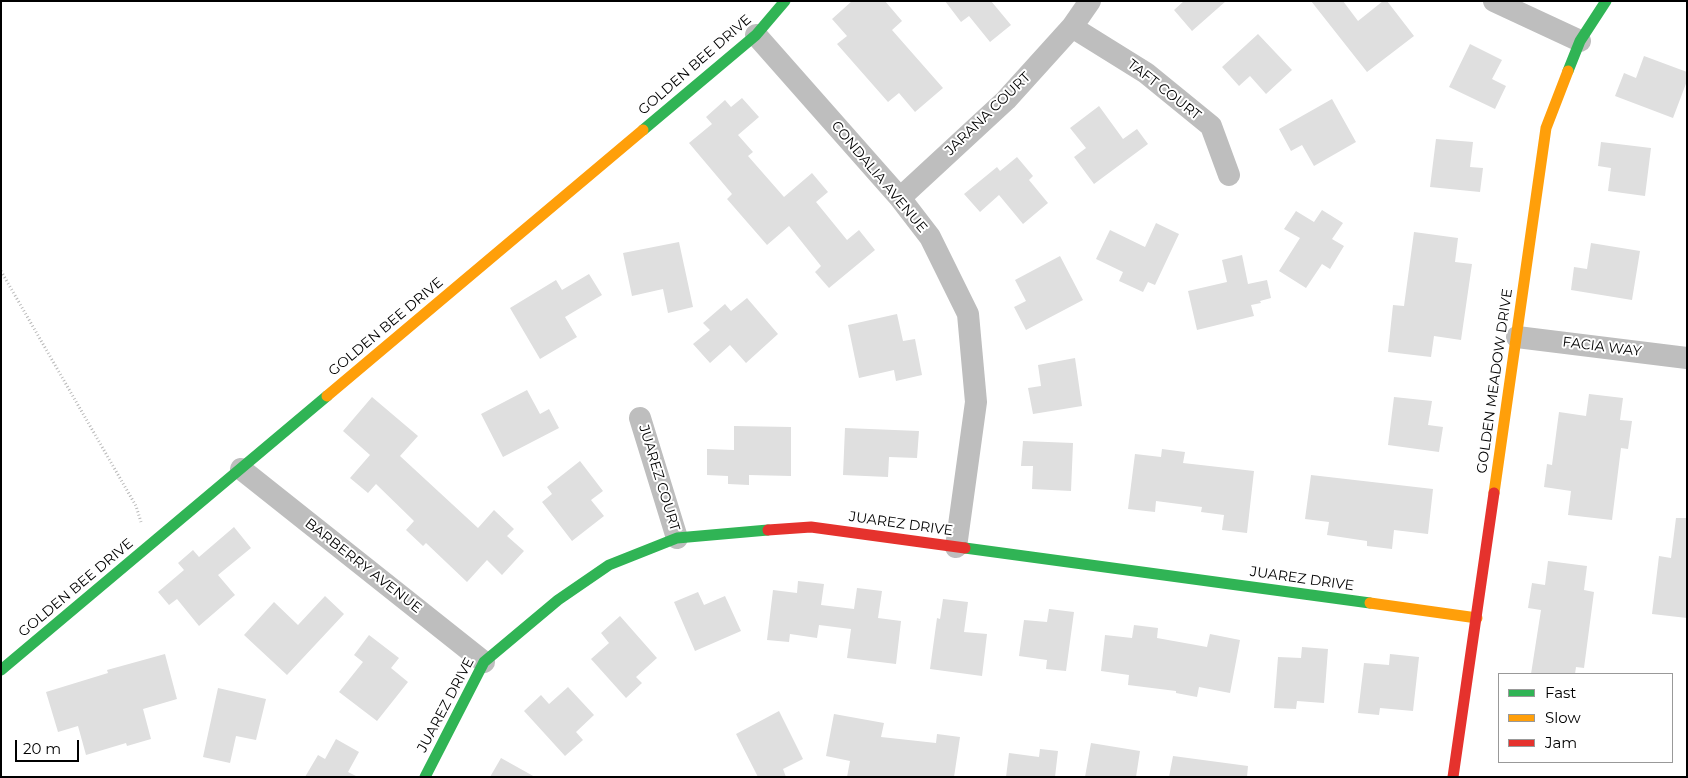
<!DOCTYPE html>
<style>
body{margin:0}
#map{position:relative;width:1688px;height:778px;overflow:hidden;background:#fff;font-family:Montserrat,sans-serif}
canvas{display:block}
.frame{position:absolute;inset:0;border:2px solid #000;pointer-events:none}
.legend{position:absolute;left:1498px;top:673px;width:175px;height:90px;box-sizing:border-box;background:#fff;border:1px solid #999;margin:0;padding:6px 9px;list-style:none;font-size:15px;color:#000}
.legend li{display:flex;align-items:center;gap:10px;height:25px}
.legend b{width:25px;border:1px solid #999}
.scale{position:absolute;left:15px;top:740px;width:64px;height:22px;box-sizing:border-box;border:2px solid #000;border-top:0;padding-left:6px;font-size:15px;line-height:18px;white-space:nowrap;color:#000;-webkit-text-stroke:4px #fff;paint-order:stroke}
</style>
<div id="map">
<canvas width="1688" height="778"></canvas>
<div class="frame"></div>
<ul class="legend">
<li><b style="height:6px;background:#30b455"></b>Fast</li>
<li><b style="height:6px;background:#ff9f0a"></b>Slow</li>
<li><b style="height:6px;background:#e5322d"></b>Jam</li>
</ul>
<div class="scale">20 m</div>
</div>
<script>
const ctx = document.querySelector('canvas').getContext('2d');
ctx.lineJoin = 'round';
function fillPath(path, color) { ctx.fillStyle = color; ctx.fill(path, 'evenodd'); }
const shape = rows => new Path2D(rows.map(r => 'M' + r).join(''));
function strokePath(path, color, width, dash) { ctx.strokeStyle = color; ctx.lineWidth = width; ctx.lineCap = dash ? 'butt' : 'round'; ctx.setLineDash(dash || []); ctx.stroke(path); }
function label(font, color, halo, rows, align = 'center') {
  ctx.font = font + ' Montserrat,sans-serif'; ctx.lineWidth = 4; ctx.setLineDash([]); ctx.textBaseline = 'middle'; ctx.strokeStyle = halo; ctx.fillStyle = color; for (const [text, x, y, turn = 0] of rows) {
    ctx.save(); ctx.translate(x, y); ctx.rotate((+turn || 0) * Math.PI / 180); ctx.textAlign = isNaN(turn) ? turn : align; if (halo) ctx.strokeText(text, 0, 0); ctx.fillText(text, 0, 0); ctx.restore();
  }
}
fillPath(shape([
 [852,1,885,1,902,21,892,30,943,88,915,112,899,93,888,102,837,44,847,36,832,19],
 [945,1,991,1,1011,25,990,42,969,16,961,22],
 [1184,1,1226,1,1192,31,1174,10],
 [1311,1,1343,1,1358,21,1383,1,1387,1,1414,36,1367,72],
 [1258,34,1292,70,1266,94,1250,76,1239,86,1222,67],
 [1470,44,1502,60,1492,79,1506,86,1495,109,1449,87],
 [1644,56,1687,72,1687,81,1673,118,1615,96,1624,73,1636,78],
 [742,98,759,117,738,135,753,152,748,156,784,197,812,173,828,192,816,202,847,240,859,230,875,250,829,288,815,272,821,266,789,226,767,245,727,199,732,194,689,143,712,124,706,117,725,100,731,107],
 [1332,99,1356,142,1314,166,1302,145,1291,151,1279,129],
 [1099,106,1123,139,1137,129,1148,144,1094,184,1074,157,1086,148,1070,128],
 [1436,139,1473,142,1470,167,1483,168,1480,192,1430,187],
 [1601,142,1651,148,1645,196,1608,191,1611,168,1598,166],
 [1017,157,1033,176,1029,180,1048,203,1023,224,999,195,980,212,964,194,997,167,1000,171],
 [1322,210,1343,223,1332,239,1344,246,1330,269,1322,264,1306,288,1279,271,1300,238,1284,229,1296,211,1314,222],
 [1156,223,1179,234,1155,285,1148,282,1143,292,1119,281,1123,272,1096,259,1110,230,1145,247],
 [1414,232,1458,238,1455,262,1472,264,1461,340,1434,336,1431,357,1388,352,1393,305,1404,306],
 [679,242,693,307,668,313,663,289,632,296,623,253],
 [1591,243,1640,251,1632,300,1571,290,1574,267,1587,269],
 [1242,255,1248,284,1267,280,1271,298,1260,301,1261,303,1251,305,1254,316,1197,330,1188,291,1227,282,1222,260],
 [1060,256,1083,300,1026,330,1014,307,1026,301,1015,280],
 [589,274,602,295,565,317,577,337,540,359,510,308,556,280,562,290],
 [747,298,778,334,746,363,730,345,710,363,693,344,710,330,703,323,725,304,731,311],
 [897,314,903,341,915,339,922,375,896,381,894,370,859,378,848,325],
 [1075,358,1082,406,1033,414,1028,388,1041,386,1038,365],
 [527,390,540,414,549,409,559,428,503,457,481,414],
 [1589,394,1623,398,1620,420,1632,421,1628,449,1621,448,1612,520,1568,515,1571,491,1544,487,1547,464,1552,465,1559,412,1586,416],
 [372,397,418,436,400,456,478,528,494,510,514,529,507,536,524,551,502,575,487,560,467,582,426,543,423,546,406,530,414,521,376,484,368,493,350,478,370,455,343,431],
 [1394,397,1432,401,1428,425,1443,427,1439,452,1388,445],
 [734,426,791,427,791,476,749,475,749,485,728,484,728,476,707,475,707,449,734,450],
 [845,428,919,431,917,458,889,457,888,477,843,475],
 [1023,441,1073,443,1071,491,1032,489,1033,466,1021,466],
 [1162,449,1185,452,1183,463,1254,471,1247,533,1222,530,1224,515,1201,512,1202,507,1156,501,1155,512,1128,509,1135,454,1161,457],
 [580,461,603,491,591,500,604,516,572,541,542,502,552,494,547,487],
 [1311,475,1433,489,1428,534,1394,530,1392,549,1367,546,1367,541,1327,535,1329,522,1305,519],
 [1676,518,1687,518,1687,618,1652,614,1659,556,1671,558],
 [234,527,251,548,218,575,235,595,199,626,177,599,169,605,158,592,184,570,178,563,193,550,199,557],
 [1548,561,1587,566,1584,590,1594,592,1584,668,1576,667,1575,674,1531,674,1541,610,1528,608,1532,583,1545,585],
 [798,581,824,584,821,605,854,609,857,588,882,591,878,618,901,621,896,664,847,658,851,629,819,625,817,638,790,634,789,642,767,640,773,590,797,593],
 [698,592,704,605,725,596,741,631,695,651,674,602],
 [325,596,344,614,287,675,244,635,274,602,298,625],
 [943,599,968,602,964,632,987,634,982,676,930,669,937,618,940,619],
 [1049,609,1074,612,1066,671,1046,669,1047,660,1019,656,1024,620,1047,622],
 [620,616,657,658,636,677,642,683,626,698,591,659,609,643,601,633],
 [1134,625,1158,628,1157,638,1207,647,1210,634,1240,640,1230,693,1199,687,1197,697,1176,693,1176,691,1128,685,1129,675,1101,671,1105,635,1132,638],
 [369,635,399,658,391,668,408,682,377,721,339,692,363,662,354,655],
 [1302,647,1328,649,1324,703,1297,701,1296,709,1274,708,1278,657,1301,658],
 [165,654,177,699,143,709,151,739,127,746,126,743,86,755,78,726,58,732,46,692,108,673,107,670],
 [1390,654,1419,657,1413,711,1380,708,1379,715,1358,713,1364,663,1389,665],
 [568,687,594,715,576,732,583,740,565,756,524,711,541,695,549,704],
 [218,688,266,699,256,740,236,736,230,763,203,757],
 [779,711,803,759,783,769,786,777,758,777,736,734],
 [834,714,884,723,881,737,936,743,937,734,960,737,954,777,847,777,850,761,826,756],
 [336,739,359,752,348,772,358,777,305,777,318,755,325,759],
 [1091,743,1140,751,1136,777,1085,777],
 [1040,749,1058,751,1055,777,1006,777,1009,753,1039,757],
 [1173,756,1248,766,1247,777,1169,777],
 [501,758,535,777,490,777]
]), '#dfdfdf');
strokePath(shape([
 [1,271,136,506,141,522]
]), '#b9b9b9', 3, [1, 2.5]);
strokePath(shape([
 [1494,1,1580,41],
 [1072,27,1146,73,1211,126,1229,175],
 [756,35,900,198,930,237,968,314,976,402,956,547],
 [900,198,1006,100,1072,27,1090,1],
 [1517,337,1687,358],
 [640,418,677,538],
 [241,469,484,662]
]), '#bebebe', 22);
strokePath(shape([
 [1568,71,1580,41,1606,1],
 [643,130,756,35,785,1],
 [965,548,1370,603],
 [1,670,327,396],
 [425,777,484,662,558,600,609,565,677,538,768,530]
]), '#30b455', 11);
strokePath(shape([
 [327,396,643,130],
 [1494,493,1546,128,1568,71],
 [1370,603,1477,618]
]), '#ff9f0a', 11);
strokePath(shape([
 [768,530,811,527,965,548],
 [1453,777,1494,493]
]), '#e5322d', 11);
label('14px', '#000', '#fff', [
 ["GOLDEN BEE DRIVE",695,65,-41],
 ["TAFT COURT",1164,90,38],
 ["JARANA COURT",988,114,-44],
 ["CONDALIA AVENUE",879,177,50],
 ["GOLDEN BEE DRIVE",386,327,-40],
 ["FACIA WAY",1602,347,7],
 ["GOLDEN MEADOW DRIVE",1495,381,-82],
 ["JUAREZ COURT",659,478,73],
 ["JUAREZ DRIVE",901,524,8],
 ["BARBERRY AVENUE",363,566,38],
 ["JUAREZ DRIVE",1302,579,8],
 ["GOLDEN BEE DRIVE",76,588,-40],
 ["JUAREZ DRIVE",446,705,-62]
]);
</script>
